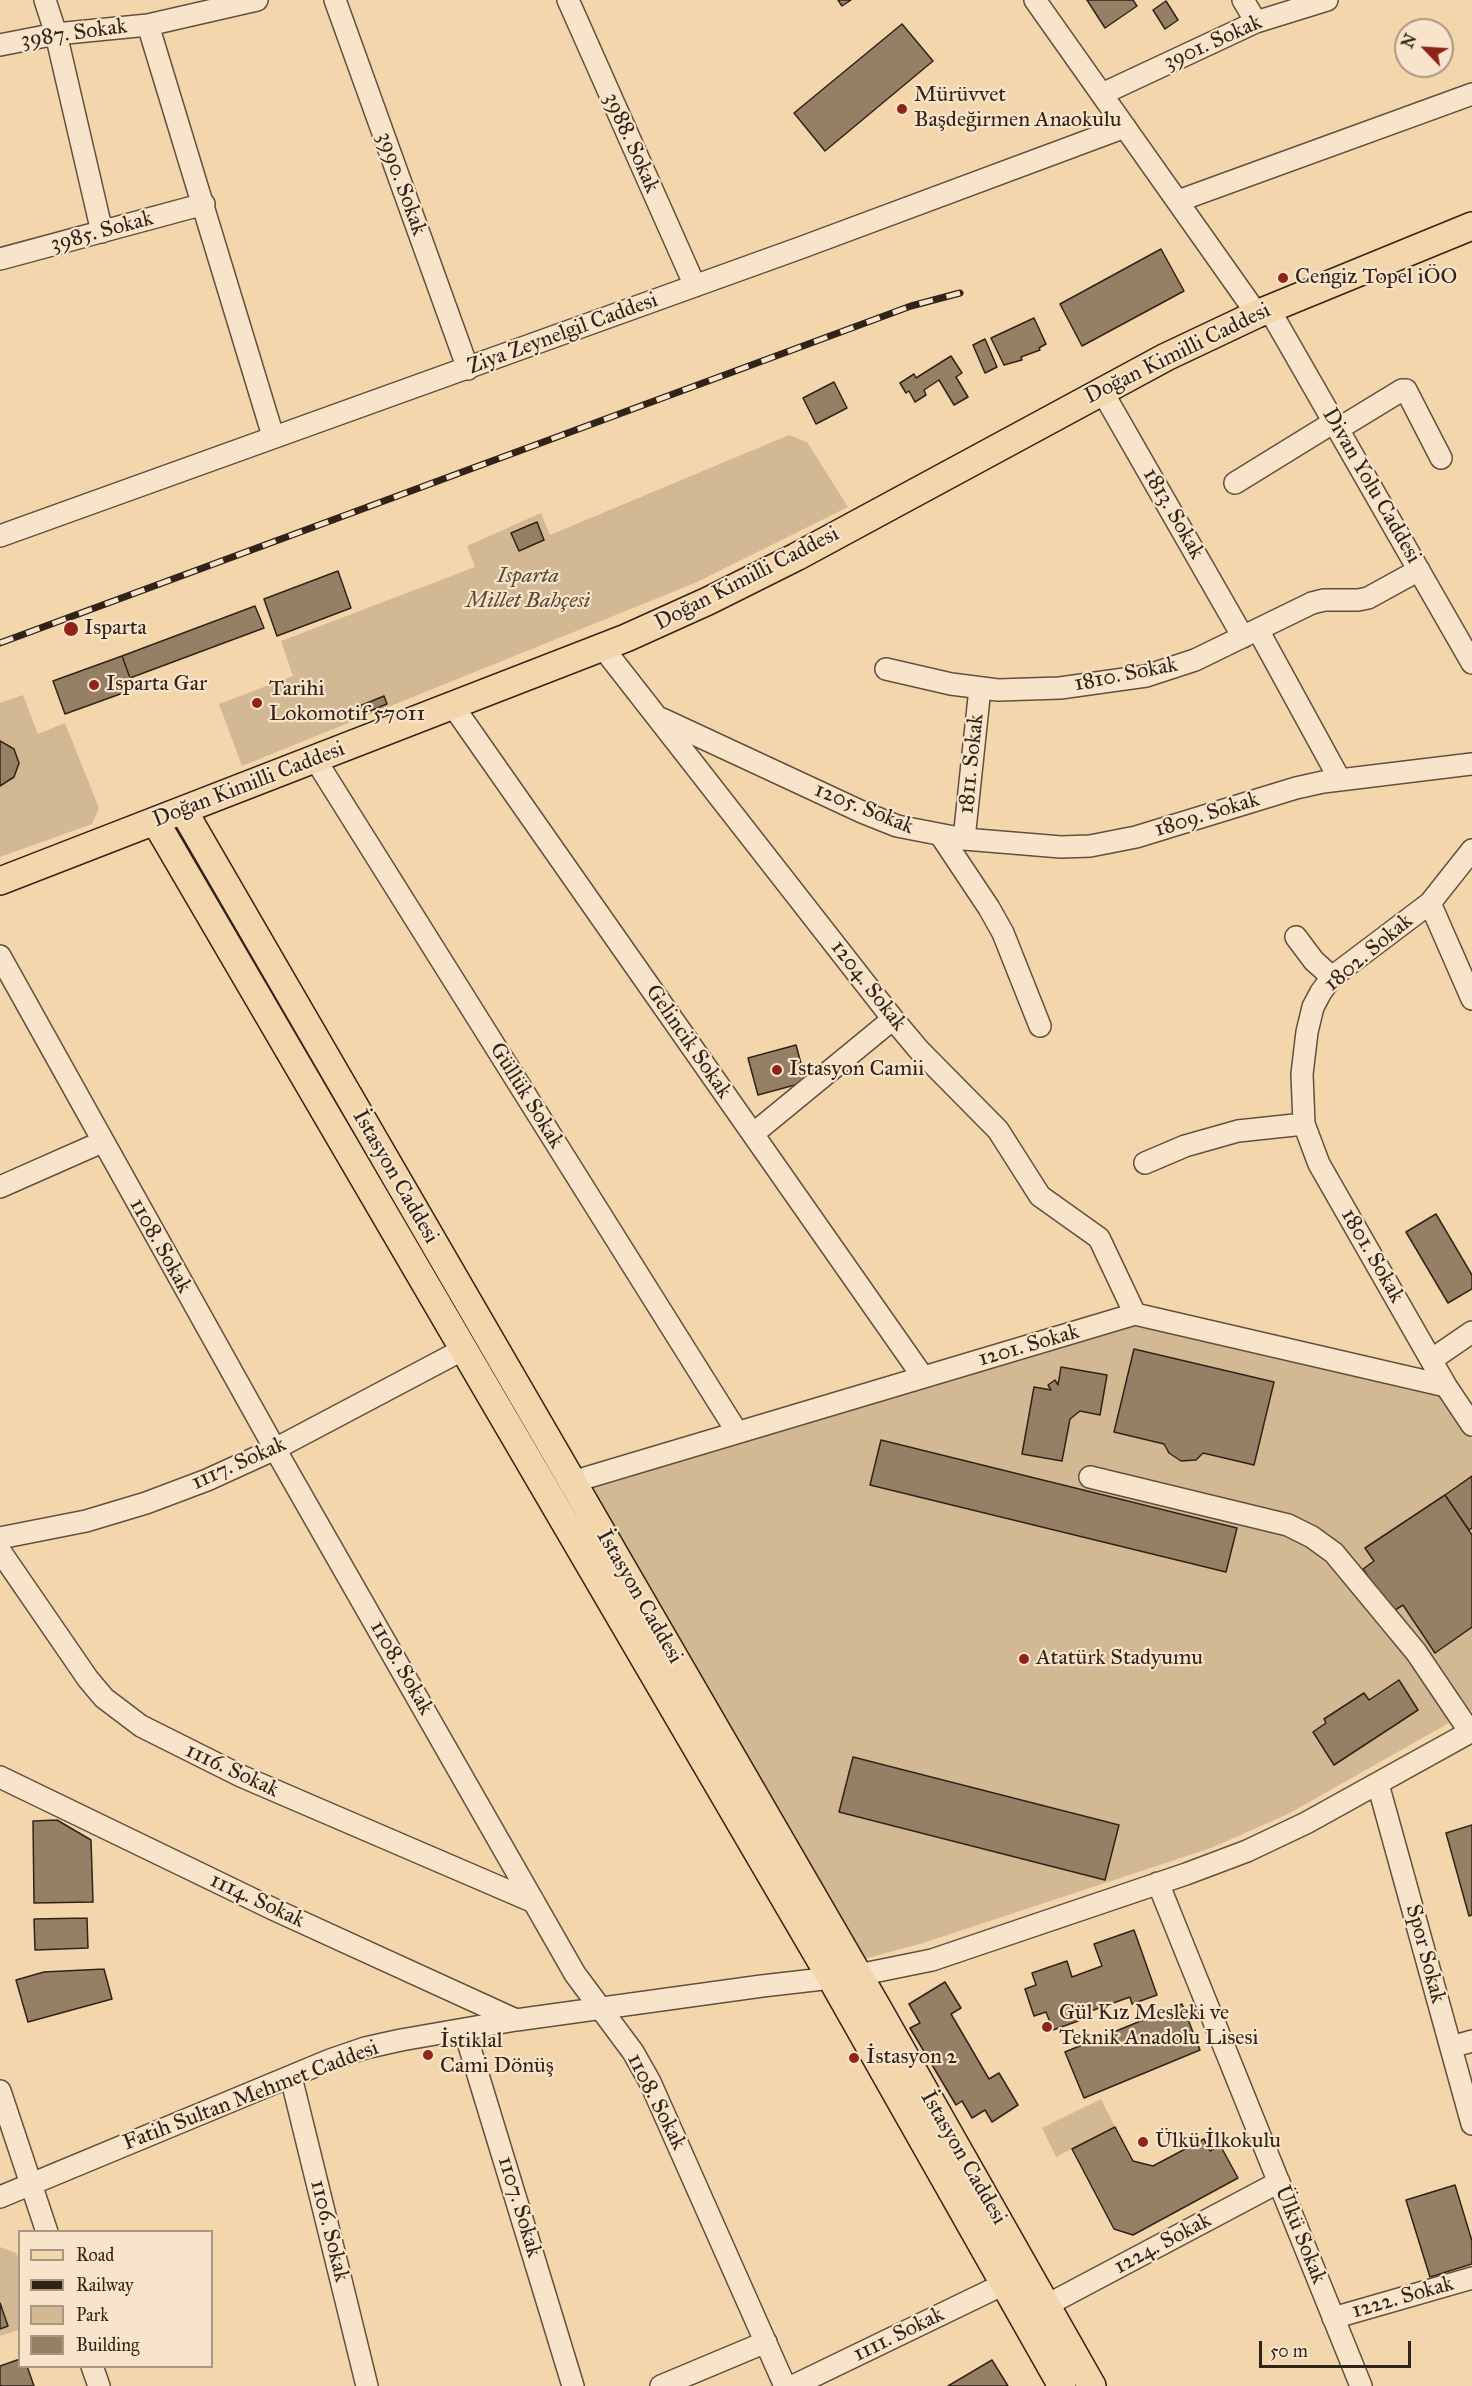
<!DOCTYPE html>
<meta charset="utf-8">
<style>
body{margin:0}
#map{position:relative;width:1472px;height:2386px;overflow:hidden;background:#f4d6ad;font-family:"IM FELL Great Primer",serif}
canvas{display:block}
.legend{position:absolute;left:18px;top:2230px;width:195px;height:138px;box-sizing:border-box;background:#f8e4ca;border:2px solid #a89783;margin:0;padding:8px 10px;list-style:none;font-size:18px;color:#302318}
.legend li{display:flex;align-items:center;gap:12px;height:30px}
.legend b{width:30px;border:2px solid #a89783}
.north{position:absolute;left:1394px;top:18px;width:60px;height:60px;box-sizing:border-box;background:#f8e4ca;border:2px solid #a89783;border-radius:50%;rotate:295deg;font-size:16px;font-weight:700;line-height:24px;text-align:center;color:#302318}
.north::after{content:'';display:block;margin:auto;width:21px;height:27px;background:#8f2418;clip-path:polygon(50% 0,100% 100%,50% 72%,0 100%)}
.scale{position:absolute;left:1259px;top:2341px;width:152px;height:27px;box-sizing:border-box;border:3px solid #302318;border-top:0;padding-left:8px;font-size:18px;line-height:21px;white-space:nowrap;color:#302318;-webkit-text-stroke:4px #f8e4ca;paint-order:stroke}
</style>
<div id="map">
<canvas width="1472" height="2386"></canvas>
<ul class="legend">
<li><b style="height:8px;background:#f4d6ad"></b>Road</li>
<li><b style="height:8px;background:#302318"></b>Railway</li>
<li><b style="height:16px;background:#d3b894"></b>Park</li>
<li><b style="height:16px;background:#968065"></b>Building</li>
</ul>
<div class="north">N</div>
<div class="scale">50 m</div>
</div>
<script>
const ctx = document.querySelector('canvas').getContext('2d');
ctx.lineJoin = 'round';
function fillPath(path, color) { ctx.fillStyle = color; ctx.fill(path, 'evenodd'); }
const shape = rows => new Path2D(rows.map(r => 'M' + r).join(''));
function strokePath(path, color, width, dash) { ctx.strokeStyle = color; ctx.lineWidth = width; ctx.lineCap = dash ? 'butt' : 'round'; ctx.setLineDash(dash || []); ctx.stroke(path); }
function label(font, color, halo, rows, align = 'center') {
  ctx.font = font + ' "IM FELL Great Primer",serif'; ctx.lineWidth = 4.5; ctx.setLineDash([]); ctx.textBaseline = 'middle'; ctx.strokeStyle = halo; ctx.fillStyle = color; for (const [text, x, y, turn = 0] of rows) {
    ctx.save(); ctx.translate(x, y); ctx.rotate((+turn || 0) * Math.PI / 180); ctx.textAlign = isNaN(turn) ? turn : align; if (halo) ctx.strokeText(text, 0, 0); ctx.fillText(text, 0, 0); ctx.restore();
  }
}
fillPath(shape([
 [789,435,807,442,848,507,695,583,242,766,219,704,293,676,281,641,475,567,467,546,541,513,550,535],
 [23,695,38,734,65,723,99,808,92,824,0,857,0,703],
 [1136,1323,1440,1391,1472,1439,1472,1710,1288,1814,1211,1848,923,1943,864,1959,590,1489],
 [1101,2099,1115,2127,1056,2157,1042,2128],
 [0,2247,16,2253,20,2263,19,2330,0,2336]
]), '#d3b894');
const building = shape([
 [838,0,851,0,842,6,838,0],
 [1087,0,1133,0,1137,6,1105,28,1087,0],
 [1166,1,1178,20,1165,29,1153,10,1166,1],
 [902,24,933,61,825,151,794,113,902,24],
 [1161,249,1184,291,1082,346,1060,304,1161,249],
 [1034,318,1046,344,1039,348,1040,350,1021,357,1022,360,1004,365,991,338,1034,318],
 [985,339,997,367,985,373,973,345,985,339],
 [951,356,962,373,956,377,968,397,954,405,939,380,924,390,926,395,915,402,909,391,906,393,900,383,914,374,916,378,951,356],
 [834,382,847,408,816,424,803,398,834,382],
 [537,522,544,540,519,551,511,533,537,522],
 [338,571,351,608,277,636,264,599,338,571],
 [255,606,264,628,130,678,122,656,255,606],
 [122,656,134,689,65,714,53,681,122,656],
 [384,696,387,704,360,715,357,707,384,696],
 [0,741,14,749,19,763,14,777,0,786,0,741],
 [796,1045,806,1082,758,1095,748,1058,796,1045],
 [1436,1214,1472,1275,1472,1289,1448,1303,1406,1232,1436,1214],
 [1134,1349,1274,1382,1254,1465,1203,1453,1196,1460,1181,1461,1169,1453,1164,1444,1114,1432,1134,1349],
 [1061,1367,1107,1375,1100,1415,1080,1411,1070,1419,1062,1461,1022,1454,1034,1387,1051,1390,1048,1385,1055,1380,1058,1385,1061,1367],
 [881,1440,1237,1528,1226,1572,870,1485,881,1440],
 [1472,1476,1472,1528,1469,1530,1445,1495,1472,1476],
 [1445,1495,1472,1535,1472,1627,1435,1653,1403,1605,1392,1612,1363,1569,1374,1561,1365,1548,1445,1495],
 [1399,1680,1418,1710,1334,1765,1313,1732,1326,1723,1324,1719,1364,1693,1369,1700,1399,1680],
 [853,1757,1119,1825,1105,1880,839,1812,853,1757],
 [57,1820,91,1840,93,1902,34,1903,33,1821,57,1820],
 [1472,1825,1472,1915,1469,1916,1446,1833,1472,1825],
 [87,1918,88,1948,35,1950,34,1919,87,1918],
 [1134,1930,1157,1995,1132,2004,1130,1997,1088,2012,1089,2017,1053,2030,1046,2012,1034,2016,1025,1989,1036,1985,1032,1973,1067,1961,1072,1977,1102,1966,1094,1944,1134,1930],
 [104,1969,112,1999,28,2022,16,1980,44,1972,104,1969],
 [945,1982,961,2008,951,2014,989,2079,999,2073,1018,2105,992,2122,985,2110,972,2118,962,2101,956,2105,910,2028,920,2023,909,2004,945,1982],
 [1182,2004,1200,2050,1084,2098,1065,2052,1182,2004],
 [1115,2127,1133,2161,1153,2166,1204,2139,1210,2151,1220,2145,1238,2178,1133,2235,1114,2229,1072,2149,1115,2127],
 [1455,2185,1472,2241,1472,2264,1430,2277,1406,2200,1455,2185],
 [0,2303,8,2326,0,2329,0,2303],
 [20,2359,20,2366,27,2366,34,2386,0,2386,0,2366,20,2359],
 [992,2360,1008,2386,948,2386,992,2360]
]);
fillPath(building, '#968065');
strokePath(building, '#302318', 1.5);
const minor = shape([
 [45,0,56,34,102,232],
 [335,0,468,369],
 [568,0,695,286],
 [1035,0,1257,314],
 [1243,0,1256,22],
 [148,25,273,436],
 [0,45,56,34,148,25,257,0],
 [1102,94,1256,22,1327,0],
 [1178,201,1472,94],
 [0,259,204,204],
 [1269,309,1472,663],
 [1102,391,1243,637],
 [1338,429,1402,390,1406,390,1441,458],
 [1235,483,1334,422],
 [0,536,800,248,1125,127],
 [1258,630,1340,780],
 [603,648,893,1019,919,1050,998,1130,1040,1196,1099,1238,1135,1314],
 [886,669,951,684,998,690,1060,688,1146,676,1195,660,1312,603,1324,600,1358,600,1368,598,1419,570],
 [453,706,923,1377],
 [662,719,862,812,897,826,964,839,1061,847,1090,846,1136,837,1296,788,1323,782,1472,764],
 [315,759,737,1432],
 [941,836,989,908,1003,933,1040,1026],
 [964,839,980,688],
 [1430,903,1472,999],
 [1296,937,1314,961,1332,977],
 [0,956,275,1449,575,1974,633,2052,650,2082,785,2386],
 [753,1134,893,1019],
 [1145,1163,1185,1146,1238,1131,1304,1124],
 [0,1187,102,1142],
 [1431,1360,1472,1332],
 [1446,1386,1319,1164,1304,1124,1302,1074,1307,1032,1313,1007,1321,992,1332,977,1430,903,1472,850],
 [1090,1477,1288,1525,1312,1537,1334,1553,1416,1652,1470,1732],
 [572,1482,1135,1314,1446,1386,1472,1425],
 [0,1538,86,1521,146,1503,207,1480,275,1449,464,1349],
 [0,1551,88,1679,104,1698,141,1726,241,1776,534,1902],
 [0,1777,273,1909,516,2020],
 [1378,1784,1472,2124],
 [1158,1883,1361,2386],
 [464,2029,573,2386],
 [1451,2047,1472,2041],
 [291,2077,367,2386],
 [0,2091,47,2232],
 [0,2197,330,2060,365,2048,401,2040,516,2020,762,1986,858,1975,932,1960,1186,1874,1247,1851,1306,1823,1472,1731],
 [1047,2305,1279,2182],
 [1333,2318,1472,2278],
 [92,2366,99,2386],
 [661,2386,766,2342],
 [793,2386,1004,2284]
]);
const major = shape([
 [183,810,877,2007,1092,2386],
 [155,821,831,1978,1062,2386],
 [0,881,626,638,708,601,796,557,1166,357,1257,314,1472,226]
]);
strokePath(minor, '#61503d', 24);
strokePath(major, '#302318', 30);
strokePath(minor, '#f8e4ca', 21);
strokePath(major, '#f4d6ad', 27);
const rail = shape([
 [0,643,911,306,960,293]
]);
strokePath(rail, '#302318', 7);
strokePath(rail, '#f8e4ca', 4.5, [14]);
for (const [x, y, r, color] of [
 [902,109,6,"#8f2418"],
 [1283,278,6,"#8f2418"],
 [71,629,8,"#8f2418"],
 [94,685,6,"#8f2418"],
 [257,703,6,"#8f2418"],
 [777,1070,6,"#8f2418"],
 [1024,1659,6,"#8f2418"],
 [1047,2027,6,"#8f2418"],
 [428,2055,6,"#8f2418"],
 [854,2058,6,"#8f2418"],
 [1143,2142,6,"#8f2418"]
]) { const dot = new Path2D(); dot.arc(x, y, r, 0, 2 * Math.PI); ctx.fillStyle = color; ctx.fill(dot); strokePath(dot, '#f8e4ca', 2); }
label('22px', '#302318', '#f8e4ca', [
 ["3987. Sokak",74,34,-8],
 ["3901. Sokak",1213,43,-24],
 ["3988. Sokak",631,143,66],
 ["3990. Sokak",401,184,70],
 ["3985. Sokak",102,232,-15],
 ["Ziya Zeynelgil Caddesi",563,334,-20],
 ["Doğan Kimilli Caddesi",1178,354,-26],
 ["Divan Yolu Caddesi",1371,486,60],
 ["1813. Sokak",1173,514,60],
 ["Doğan Kimilli Caddesi",747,579,-27],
 ["1810. Sokak",1126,675,-11],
 ["1811. Sokak",972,764,-84],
 ["Doğan Kimilli Caddesi",249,785,-21],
 ["1205. Sokak",864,809,22],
 ["1809. Sokak",1207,815,-17],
 ["1802. Sokak",1369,953,-40],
 ["1204. Sokak",868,986,52],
 ["Gelincik Sokak",688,1042,55],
 ["Güllük Sokak",526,1096,58],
 ["İstasyon Caddesi",395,1177,60],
 ["1108. Sokak",160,1246,61],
 ["1801. Sokak",1372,1256,60],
 ["1201. Sokak",1029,1346,-16],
 ["1117. Sokak",239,1464,-24],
 ["İstasyon Caddesi",639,1597,60],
 ["1108. Sokak",401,1668,60],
 ["1116. Sokak",232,1771,25],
 ["1114. Sokak",257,1901,25],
 ["Spor Sokak",1425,1954,75],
 ["Fatih Sultan Mehmet Caddesi",251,2096,-21],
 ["1108. Sokak",656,2102,63],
 ["İstasyon Caddesi",963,2158,60],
 ["1107. Sokak",519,2207,73],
 ["1106. Sokak",329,2231,76],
 ["Ülkü Sokak",1300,2235,68],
 ["1224. Sokak",1163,2244,-28],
 ["1222. Sokak",1403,2298,-16],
 ["1111. Sokak",899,2335,-26]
]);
label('22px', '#302318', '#f8e4ca', [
 ["Mürüvvet",914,96],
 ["Başdeğirmen Anaokulu",914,121],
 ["Cengiz Topel iÖO",1295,278],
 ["Isparta",84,629],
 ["Isparta Gar",106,685],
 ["Tarihi",269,690],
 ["Lokomotif 57011",269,715],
 ["Istasyon Camii",789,1070],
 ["Atatürk Stadyumu",1036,1659],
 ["Gül Kız Mesleki ve",1059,2014],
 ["Teknik Anadolu Lisesi",1059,2039],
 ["İstiklal",440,2042],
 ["Cami Dönüş",440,2067],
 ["İstasyon 2",866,2058],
 ["Ülkü İlkokulu",1155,2142]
], 'left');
label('italic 22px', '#594837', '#f8e4ca', [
 ["Isparta",528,577],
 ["Millet Bahçesi",528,602]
]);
</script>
